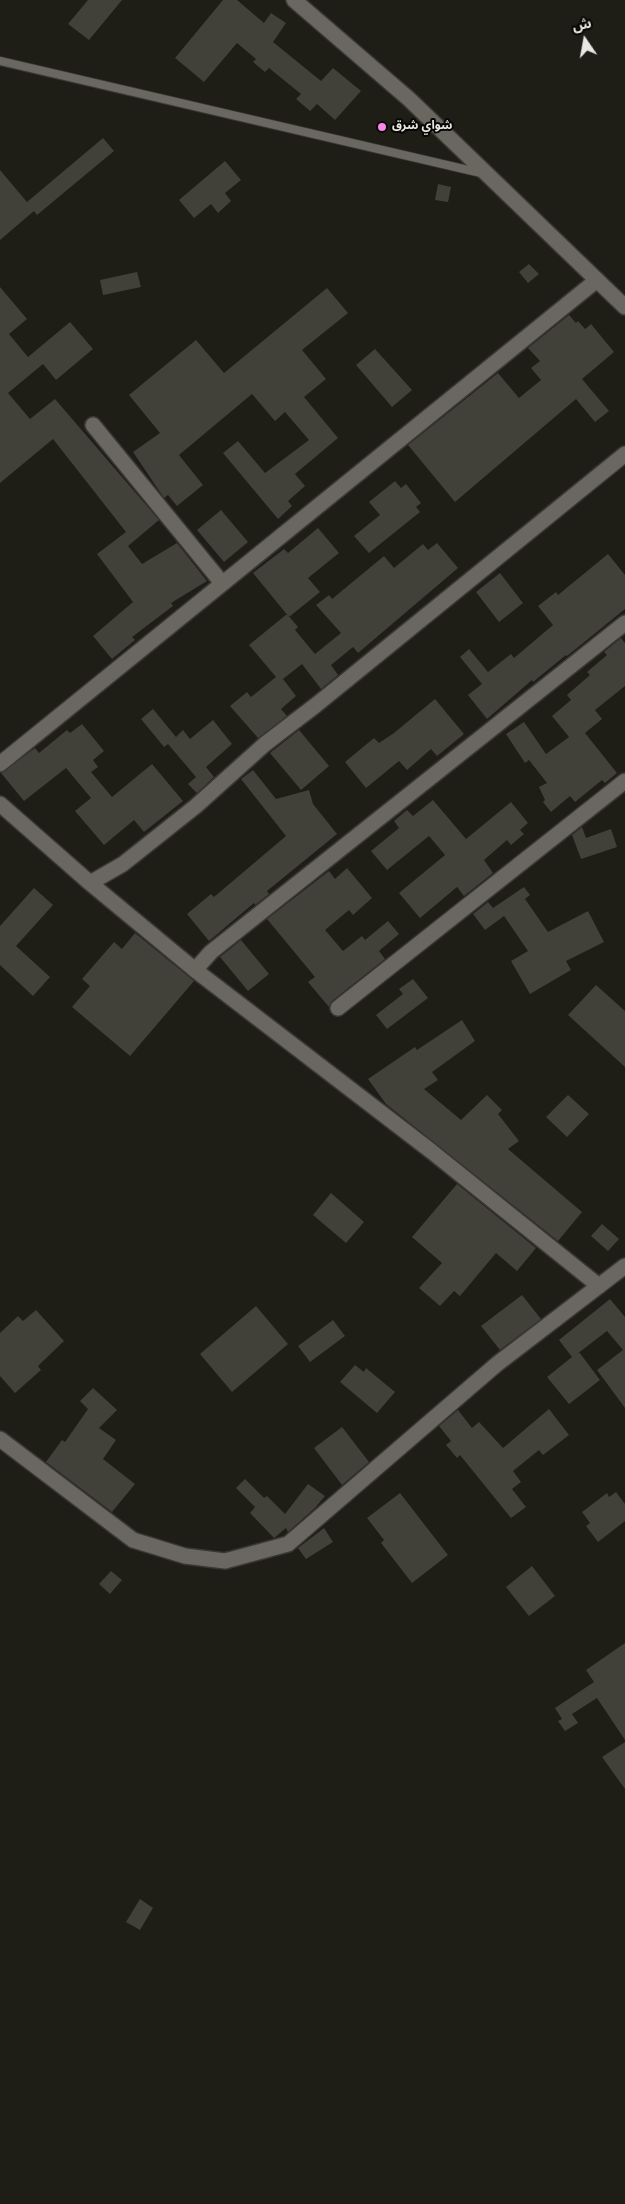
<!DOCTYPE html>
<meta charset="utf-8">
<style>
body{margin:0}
#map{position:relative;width:625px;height:2204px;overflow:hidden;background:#1e1d16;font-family:Georgia,"Noto Sans Arabic",serif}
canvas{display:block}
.north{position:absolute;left:560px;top:15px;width:50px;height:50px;-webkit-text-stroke:4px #070705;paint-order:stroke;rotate:348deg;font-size:14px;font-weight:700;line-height:20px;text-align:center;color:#e9e8e3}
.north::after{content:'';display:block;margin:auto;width:18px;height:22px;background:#e9e8e3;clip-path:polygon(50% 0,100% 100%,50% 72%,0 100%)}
</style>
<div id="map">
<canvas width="625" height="2204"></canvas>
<div class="north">ش</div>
</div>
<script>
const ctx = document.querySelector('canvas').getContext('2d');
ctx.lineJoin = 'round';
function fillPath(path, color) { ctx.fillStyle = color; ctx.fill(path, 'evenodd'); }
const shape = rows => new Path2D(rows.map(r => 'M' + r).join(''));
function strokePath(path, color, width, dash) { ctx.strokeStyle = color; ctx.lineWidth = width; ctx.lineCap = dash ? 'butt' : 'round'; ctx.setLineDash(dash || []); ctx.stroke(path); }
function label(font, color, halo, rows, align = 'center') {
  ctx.font = font + ' Georgia,"Noto Sans Arabic",serif'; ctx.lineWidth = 4; ctx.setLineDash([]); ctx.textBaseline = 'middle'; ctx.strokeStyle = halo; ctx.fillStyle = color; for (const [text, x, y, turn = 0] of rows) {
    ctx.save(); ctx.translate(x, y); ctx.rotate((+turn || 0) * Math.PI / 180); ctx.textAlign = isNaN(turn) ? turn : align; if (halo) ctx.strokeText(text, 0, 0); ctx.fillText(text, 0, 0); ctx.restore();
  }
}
fillPath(shape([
 [88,0,122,0,89,40,68,24],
 [223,0,237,0,264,23,271,13,286,23,273,42,321,81,333,68,361,91,335,120,317,104,310,111,296,99,301,94,269,68,265,72,253,62,256,59,237,43,204,82,175,58],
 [103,138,114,151,37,215,34,211,0,240,0,170,27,202],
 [225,161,241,180,225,193,231,201,218,213,211,204,194,218,179,200],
 [438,184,451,187,448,202,435,200],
 [529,264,539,274,528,283,519,272],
 [137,272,141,287,103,295,100,280],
 [0,287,27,319,9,334,28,357,70,322,93,349,56,380,43,364,8,393,30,419,55,399,159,520,128,546,142,564,177,543,207,581,171,603,173,606,132,637,135,640,112,659,93,636,133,602,97,554,126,532,53,439,0,483],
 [327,288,348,313,302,350,326,379,304,397,338,438,295,474,305,486,288,501,292,506,278,519,223,453,238,441,265,473,309,440,285,412,275,421,252,394,179,455,203,485,177,506,168,495,164,498,133,452,160,433,129,395,196,340,224,373],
 [569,315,576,323,578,321,585,329,591,324,614,352,582,379,609,411,595,422,576,399,455,502,408,445,498,373,519,398,541,380,531,368,540,361,528,348],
 [375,349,412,390,392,407,356,365],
 [395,481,401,488,406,484,421,503,416,507,420,512,369,553,354,536,380,515,369,502],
 [221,510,248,542,224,562,197,530],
 [318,528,339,553,308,578,320,592,289,617,253,573,284,549,288,553],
 [437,543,458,568,358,653,353,647,331,665,338,675,321,689,302,664,283,679,296,696,281,709,287,716,258,738,230,706,247,692,251,697,276,677,249,645,287,614,298,627,295,630,315,654,341,633,316,605,329,595,332,599,384,556,394,568,423,544,428,550],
 [608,554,625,575,625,609,567,656,566,655,533,682,532,680,487,719,468,695,482,684,460,657,469,649,488,672,511,654,514,658,553,625,538,606,556,592,558,595],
 [500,573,523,603,499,622,476,592],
 [621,638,625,643,625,686,595,710,602,719,585,733,617,773,605,783,602,780,575,802,570,796,551,812,543,802,545,800,539,787,547,783,529,760,525,763,506,734,524,722,546,754,569,737,552,716,571,700,567,695,590,675,587,672,607,655,604,652],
 [435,699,464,734,437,756,431,749,407,770,399,761,366,788,345,762,374,738,379,743,394,733],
 [153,709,176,737,183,730,190,739,213,720,232,744,206,767,214,777,197,793,188,784,196,777,168,744,164,747,141,719],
 [82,724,104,751,93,760,98,767,91,772,112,797,152,764,183,801,144,832,134,820,104,845,75,811,91,798,66,768,24,801,1,773,35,748,39,753,67,730,70,733],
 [299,730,329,766,301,790,270,753],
 [253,770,276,799,309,790,313,804,337,834,267,891,269,894,255,905,254,903,209,941,187,914,211,894,214,897,286,836,241,779],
 [433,800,466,839,511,802,528,823,520,830,524,834,511,845,507,840,484,860,493,873,464,896,457,887,420,918,399,893,445,855,429,836,387,870,371,851,399,828,394,821,407,810,413,816],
 [582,827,586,838,611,829,617,847,581,859,572,835],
 [347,868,372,898,353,915,349,910,325,930,343,951,362,936,365,940,388,921,399,934,379,951,385,959,332,1001,329,1007,308,982,315,977,267,919,329,871,335,879],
 [524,887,530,895,525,899,548,932,588,911,604,942,566,961,571,970,530,994,511,961,528,951,504,916,485,930,473,914,488,902,493,908],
 [34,888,53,905,16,946,50,977,33,996,0,965,0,926],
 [135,933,194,981,130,1056,72,1007,90,986,82,979,114,942,122,949],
 [241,940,269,974,248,991,220,957],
 [413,979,428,998,387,1029,376,1015,403,994,399,989],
 [596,985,625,1011,625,1067,568,1015],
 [462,1020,475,1041,432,1072,438,1080,424,1089,461,1120,487,1095,502,1110,498,1114,519,1141,508,1149,582,1212,558,1241,386,1104,368,1079,415,1047,417,1050],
 [568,1095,589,1114,567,1137,546,1117],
 [457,1184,536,1248,517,1271,496,1253,460,1296,454,1291,440,1306,419,1288,442,1263,412,1237],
 [331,1193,364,1222,346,1243,313,1215],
 [602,1224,619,1239,608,1251,591,1236],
 [522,1295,541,1319,500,1350,481,1326],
 [610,1299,625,1317,625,1408,597,1370,623,1350,607,1331,577,1354,579,1352,600,1380,569,1404,547,1377,572,1357,559,1340],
 [256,1306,288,1344,232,1392,200,1354],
 [36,1310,64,1341,38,1366,41,1370,15,1393,0,1376,0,1333,18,1316,23,1321],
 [333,1320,345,1336,310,1362,298,1346],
 [355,1365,364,1372,366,1368,395,1392,377,1413,340,1382],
 [93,1388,117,1410,99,1428,116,1440,103,1459,135,1484,112,1512,46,1462,62,1440,65,1442,88,1409,80,1401],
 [549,1409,569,1435,543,1455,539,1450,513,1471,521,1482,512,1489,526,1507,511,1518,460,1455,457,1458,446,1445,451,1441,439,1426,458,1410,472,1428,479,1422,503,1448],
 [342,1427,369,1462,342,1485,314,1448],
 [245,1479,264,1498,267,1496,285,1514,308,1484,325,1496,315,1508,288,1532,286,1528,274,1538,250,1513,255,1507,236,1488],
 [616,1492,625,1504,625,1521,598,1542,586,1526,590,1523,582,1512,607,1493,609,1497],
 [400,1493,448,1555,412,1583,381,1543,384,1540,367,1518],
 [324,1528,333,1542,306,1559,298,1548],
 [532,1566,555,1596,529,1616,506,1587],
 [111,1571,122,1580,110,1594,99,1584],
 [625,1643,625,1740,597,1698,572,1714,578,1723,565,1731,558,1721,562,1719,555,1708,594,1682,586,1670],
 [625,1742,625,1789,602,1757],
 [140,1899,153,1908,140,1930,126,1922]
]), '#424139');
const service = shape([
 [0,61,481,173]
]);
const minor = shape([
 [93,425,222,583],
 [0,764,597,280],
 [0,804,90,883,195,970,431,1151,599,1286],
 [90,883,123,864,196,806,265,744,316,705,625,454],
 [195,970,211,952,625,623],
 [338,1008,625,781]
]);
const tertiary = shape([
 [0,1439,133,1540,185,1556,225,1561,288,1544,497,1364,625,1266]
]);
const secondary = shape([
 [294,0,409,99,625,307]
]);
strokePath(service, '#3a3834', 10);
strokePath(minor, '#3a3834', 18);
strokePath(tertiary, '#3a3834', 18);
strokePath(secondary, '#3a3834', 18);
strokePath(service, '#69675f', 8);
strokePath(minor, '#69675f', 15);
strokePath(tertiary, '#69675f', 15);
strokePath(secondary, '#69675f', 15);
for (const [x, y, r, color] of [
 [382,127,5,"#f987e9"]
]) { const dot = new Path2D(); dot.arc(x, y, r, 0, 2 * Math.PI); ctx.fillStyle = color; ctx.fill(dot); strokePath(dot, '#070705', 2); }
label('bold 12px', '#e9e8e3', '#070705', [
 ["شواي شرق",392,127]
], 'left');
</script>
